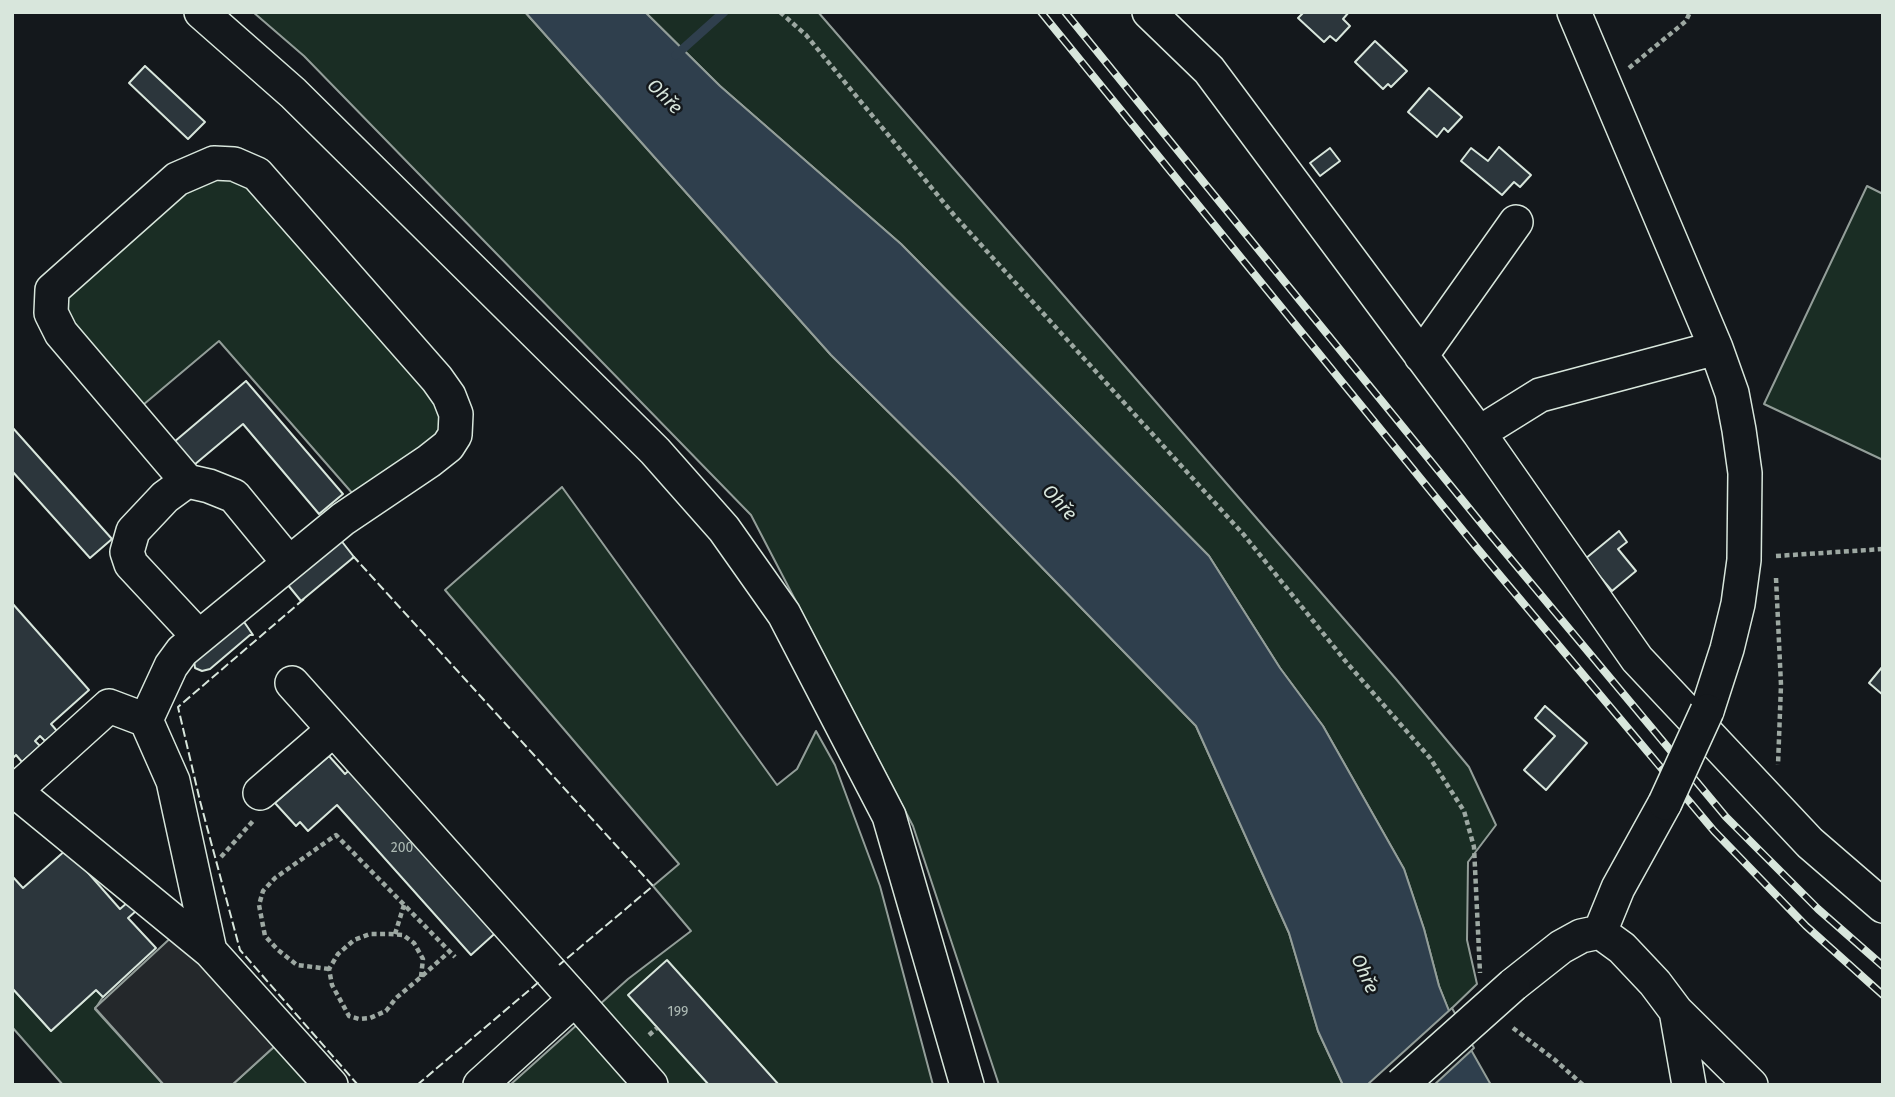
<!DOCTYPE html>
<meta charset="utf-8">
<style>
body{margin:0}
#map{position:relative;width:1895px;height:1097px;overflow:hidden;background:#14181c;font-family:"Fira Sans",sans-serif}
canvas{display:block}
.frame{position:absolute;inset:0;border:14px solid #d8e6dc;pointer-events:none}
</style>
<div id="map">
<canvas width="1895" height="1097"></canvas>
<div class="frame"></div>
</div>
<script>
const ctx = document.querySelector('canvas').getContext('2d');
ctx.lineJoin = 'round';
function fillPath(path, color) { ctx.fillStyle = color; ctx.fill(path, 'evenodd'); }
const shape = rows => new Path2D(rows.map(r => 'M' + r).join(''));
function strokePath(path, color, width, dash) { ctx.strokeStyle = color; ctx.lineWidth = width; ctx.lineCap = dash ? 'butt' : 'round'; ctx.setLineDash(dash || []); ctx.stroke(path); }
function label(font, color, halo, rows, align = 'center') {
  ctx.font = font + ' "Fira Sans",sans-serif'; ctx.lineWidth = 5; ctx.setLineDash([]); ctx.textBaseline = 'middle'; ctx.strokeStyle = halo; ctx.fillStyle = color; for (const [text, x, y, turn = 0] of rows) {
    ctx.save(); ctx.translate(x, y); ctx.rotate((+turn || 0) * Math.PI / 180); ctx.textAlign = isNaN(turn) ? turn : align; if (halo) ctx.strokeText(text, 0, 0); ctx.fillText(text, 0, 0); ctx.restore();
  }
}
const green = shape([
 [253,12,525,12,831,355,955,478,1196,726,1289,933,1318,1031,1343,1085,999,1085,913,826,751,515,304,56,253,12],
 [645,12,818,12,1396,679,1469,767,1496,825,1468,862,1467,940,1477,984,1449,1011,1439,986,1424,929,1404,869,1323,726,1280,668,1209,556,901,244,720,86,645,12],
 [232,171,446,401,448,432,353,494,219,341,137,410,65,327,60,292,183,183,232,171],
 [1867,186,1883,194,1883,460,1764,404,1867,186],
 [562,487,777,785,797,769,816,731,835,765,880,886,933,1085,510,1085,628,979,691,931,653,886,679,864,445,590,562,487],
 [12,988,51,1031,96,990,103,997,95,1009,164,1085,63,1085,12,1027,12,988],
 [276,1045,312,1085,232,1085,276,1045]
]);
fillPath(green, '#1a2d24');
strokePath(green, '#939e99', 2);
const parking = shape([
 [176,933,276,1045,232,1085,164,1085,95,1008,176,933]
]);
fillPath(parking, '#24282b');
strokePath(parking, '#939e99', 2);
const water = shape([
 [525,12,645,12,720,86,901,244,1209,556,1280,668,1323,726,1404,869,1424,929,1439,986,1449,1011,1491,1085,1343,1085,1318,1031,1289,933,1196,726,955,478,831,355,525,12]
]);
fillPath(water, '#2f3f4d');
strokePath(water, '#939e99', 2);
const pier = shape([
 [1452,1008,1474,1048,1434,1085,1367,1085,1452,1008]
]);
fillPath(pier, '#14181c');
strokePath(pier, '#939e99', 2);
strokePath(shape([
 [676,55,724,12]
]), '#2f3f4d', 9);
const building = shape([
 [1304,12,1349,12,1343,19,1350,26,1336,41,1330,36,1324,42,1298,18,1304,12],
 [1375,41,1407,71,1391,87,1388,84,1383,89,1355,62,1375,41],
 [145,66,205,122,188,139,129,83,145,66],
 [1429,88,1462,117,1448,132,1444,128,1437,137,1408,112,1429,88],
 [1499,147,1531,175,1520,187,1514,182,1502,195,1461,161,1471,148,1488,161,1499,147],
 [1330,148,1340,161,1320,176,1310,163,1330,148],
 [246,381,343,494,319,514,243,424,194,465,174,442,246,381],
 [12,427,112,539,90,558,12,471,12,427],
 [1619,531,1627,542,1618,549,1636,571,1612,591,1585,559,1619,531],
 [336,534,354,557,301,601,283,579,336,534],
 [12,603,89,690,51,724,57,731,45,741,40,736,35,741,40,746,22,762,16,755,12,759,12,603],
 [240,616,253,635,250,635,210,669,202,671,195,668,194,660,240,616],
 [1883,666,1883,695,1869,683,1883,666],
 [1545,706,1587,743,1546,790,1524,770,1555,736,1535,718,1545,706],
 [329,756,345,774,356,764,502,927,471,955,337,805,308,831,300,822,296,826,275,803,329,756],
 [67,849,120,909,128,902,136,911,128,918,156,948,103,997,96,990,51,1031,12,988,12,876,23,888,67,849],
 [667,960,779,1085,709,1085,628,995,667,960]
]);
fillPath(building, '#2c363c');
strokePath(building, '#d8e6dc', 2);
const minor = shape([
 [201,12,293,93,655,451,724,529,784,614,889,816,967,1085],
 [1149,12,1209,70,1479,433,1637,659,1810,843,1883,906],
 [1574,12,1716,348,1732,393,1739,430,1745,473,1744,560,1738,604,1727,649,1707,711],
 [1421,356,1516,222],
 [1479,433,1540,395,1716,348],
 [187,481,165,497,133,531,127,552,131,564,199,637],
 [292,683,575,999],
 [109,706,146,720,173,781,210,951,15,791,109,706],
 [146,720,171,666,182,651,343,519,429,461,448,446,455,435,456,414,449,396,437,379,257,174,234,164,214,163,177,179,52,290,51,313,61,333,187,481,209,486,234,496,289,563],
 [260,793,333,730],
 [1600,932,1618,888,1665,803],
 [210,951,331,1085],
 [1513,985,1561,947,1581,936,1600,932,1622,948,1655,983,1676,1011,1751,1085],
 [1676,1011,1689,1085],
 [480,1085,575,999,651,1085]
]);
strokePath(minor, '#d8e6dc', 36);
strokePath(shape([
 [780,12,806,35,954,215,1244,535,1347,663,1430,758,1464,811,1474,847,1480,973],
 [1629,68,1686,21,1690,12],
 [1776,556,1883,549],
 [1776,578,1781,685,1778,765],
 [221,857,253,821],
 [395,934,404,905],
 [329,969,297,965,278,950,265,936,259,905,263,891,275,878,336,835,455,957],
 [421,977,423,959,414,943,403,935,390,934,370,934,354,940,338,954,329,969,332,985,349,1016,359,1019,370,1018,386,1011,396,998,421,977,450,951],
 [1513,1028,1555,1060,1583,1085],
 [649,1035,657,1028]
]), '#9da8a2', 4.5, [5, 3.5]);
strokePath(minor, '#14181c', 33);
const rail = shape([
 [1041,12,1477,548,1714,831,1806,926,1883,995],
 [1065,12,1490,534,1726,817,1818,909,1883,966]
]);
strokePath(rail, '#d8e6dc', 8);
strokePath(rail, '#14181c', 5, [16]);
const minorBridge = shape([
 [1665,803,1707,711],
 [1401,1085,1513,985]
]);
strokePath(minorBridge, '#d8e6dc', 36, []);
strokePath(minorBridge, '#14181c', 33);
strokePath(shape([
 [352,558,354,557,653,886,559,965],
 [304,599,178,707,200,801,240,950,358,1085],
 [417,1085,540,981]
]), '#d8e6dc', 2, [9, 3.5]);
label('14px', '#adbab4', null, [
 ["200",402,848],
 ["199",678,1012]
]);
label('italic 19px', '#d8e6dc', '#14181c', [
 ["Ohře",664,97,45],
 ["Ohře",1059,503,48],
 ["Ohře",1364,974,66]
]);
</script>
